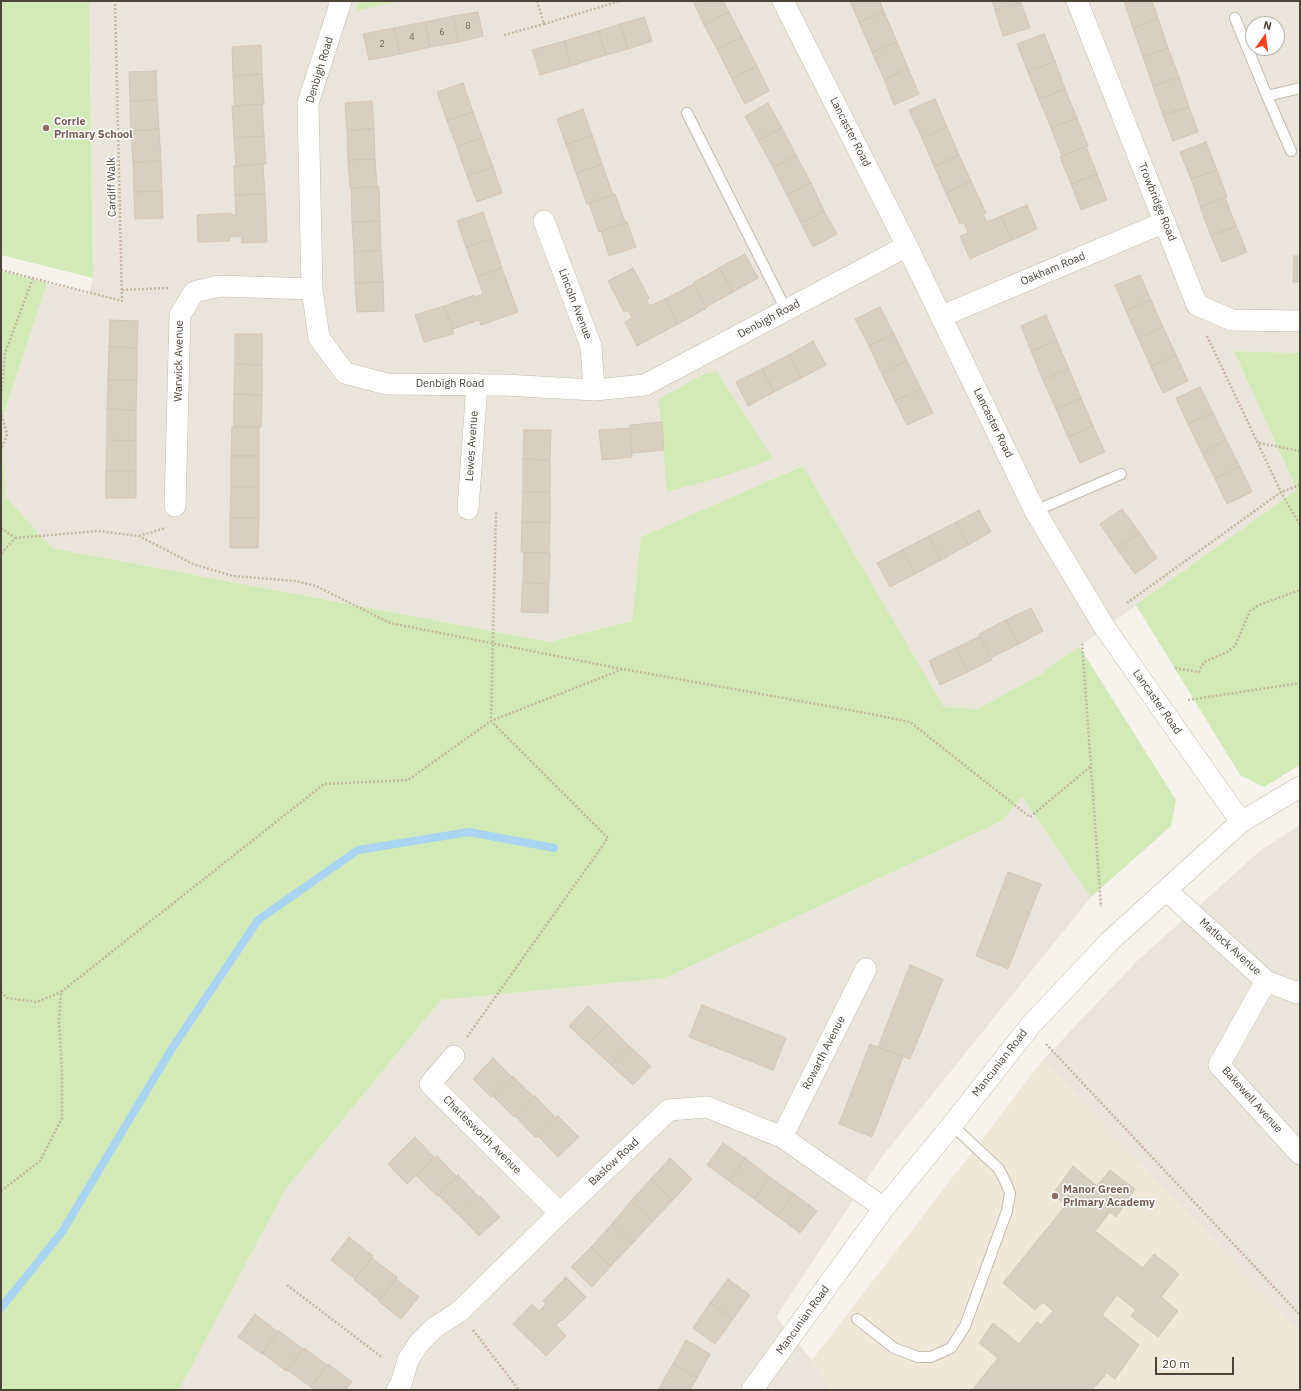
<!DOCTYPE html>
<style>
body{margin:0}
#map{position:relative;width:1301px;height:1391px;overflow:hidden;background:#f6f3ec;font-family:"IBM Plex Sans",sans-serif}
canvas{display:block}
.frame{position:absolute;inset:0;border:2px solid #4b4439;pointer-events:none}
.north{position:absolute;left:1245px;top:16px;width:40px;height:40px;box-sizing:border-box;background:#fff;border:1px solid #b7b4b0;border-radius:50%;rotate:14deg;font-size:11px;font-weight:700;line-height:16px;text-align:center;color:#4b4439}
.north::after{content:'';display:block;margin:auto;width:14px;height:18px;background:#fc3f1d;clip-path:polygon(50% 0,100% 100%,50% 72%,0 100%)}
.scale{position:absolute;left:1155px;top:1357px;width:79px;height:18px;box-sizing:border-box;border:2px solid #4b4439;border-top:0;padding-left:5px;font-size:12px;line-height:14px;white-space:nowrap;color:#4b4439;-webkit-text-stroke:3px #fff;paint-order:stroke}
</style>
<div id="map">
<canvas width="1301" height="1391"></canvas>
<div class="frame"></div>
<div class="north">N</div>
<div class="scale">20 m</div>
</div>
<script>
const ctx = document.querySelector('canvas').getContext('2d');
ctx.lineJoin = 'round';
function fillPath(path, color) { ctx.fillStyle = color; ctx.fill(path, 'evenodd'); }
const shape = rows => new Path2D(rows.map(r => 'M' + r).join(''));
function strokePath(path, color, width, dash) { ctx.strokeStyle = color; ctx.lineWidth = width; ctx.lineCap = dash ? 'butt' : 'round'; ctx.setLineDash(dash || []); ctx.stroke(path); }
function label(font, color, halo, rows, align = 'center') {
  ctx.font = font + ' "IBM Plex Sans",sans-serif'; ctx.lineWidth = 3; ctx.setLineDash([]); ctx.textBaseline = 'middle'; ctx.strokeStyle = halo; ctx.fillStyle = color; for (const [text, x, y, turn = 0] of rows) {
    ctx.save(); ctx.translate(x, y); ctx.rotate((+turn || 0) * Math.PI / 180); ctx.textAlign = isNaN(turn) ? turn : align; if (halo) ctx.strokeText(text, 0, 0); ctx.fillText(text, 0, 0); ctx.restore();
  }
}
fillPath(shape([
 [89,1,1300,1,1300,353,1234,351,1297,490,1038,676,978,709,944,707,803,466,642,537,632,621,550,642,52,548,5,496,2,419,47,283,89,294,93,278],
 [1253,24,1277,24,1277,48,1253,48],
 [1022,797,1091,897,881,1158,776,1317,812,1360,831,1390,179,1390,285,1190,441,1000,665,978,1002,821],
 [1300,825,1300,1332,1043,1060,1137,961,1260,851]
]), '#eae5da');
fillPath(shape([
 [1043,1060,1300,1332,1300,1390,831,1390,812,1360]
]), '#efe8d6');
fillPath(shape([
 [1,1,89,1,93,278,1,255],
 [359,1,399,1,356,11],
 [1,271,47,283,2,419,5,496,52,548,550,642,632,621,641,537,803,466,944,707,978,709,1038,676,1079,646,1176,800,1171,826,1091,897,1022,797,1002,821,665,978,441,1000,285,1190,179,1390,1,1390],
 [1234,351,1300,353,1300,765,1264,787,1240,775,1136,605,1297,490],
 [717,372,773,459,724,476,667,492,659,399,704,374]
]), '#d2eab5');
strokePath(shape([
 [1,1308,62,1232,171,1050,258,920,358,850,469,832,554,848]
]), '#a9d4f2', 8);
const building = shape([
 [693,1,723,1,729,12,704,25,693,1],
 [850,1,880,1,884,12,859,22,850,1],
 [992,1,1021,1,1021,2,995,10,992,1],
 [1124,1,1152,1,1158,18,1133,28,1124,1],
 [1021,2,1030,28,1003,36,995,10,1021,2],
 [478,12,483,36,459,42,453,16,478,12],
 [729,12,742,37,717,49,704,25,729,12],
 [884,12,897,42,872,52,859,22,884,12],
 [453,16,459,42,430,47,425,22,453,16],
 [644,17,652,41,628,49,620,24,644,17],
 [1158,18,1168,48,1143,57,1133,28,1158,18],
 [425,22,430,47,400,54,394,28,425,22],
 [620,24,628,49,606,55,598,31,620,24],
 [394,28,400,54,369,60,363,34,394,28],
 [598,31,606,55,571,66,564,41,598,31],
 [1044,34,1055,61,1028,72,1017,44,1044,34],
 [742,37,757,66,732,79,717,49,742,37],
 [564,41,571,66,540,75,532,50,564,41],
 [897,42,908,68,884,79,872,52,897,42],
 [261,45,262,74,233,76,232,47,261,45],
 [1168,48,1179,77,1153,86,1143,57,1168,48],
 [1055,61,1065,89,1039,99,1028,72,1055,61],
 [757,66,769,91,745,104,732,79,757,66],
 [908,68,919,94,894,105,884,79,908,68],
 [156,71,157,100,130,101,129,72,156,71],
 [262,74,264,104,235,106,233,76,262,74],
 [1179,77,1189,107,1163,115,1153,86,1179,77],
 [463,83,473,112,447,121,437,92,463,83],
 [1065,89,1077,118,1051,128,1039,99,1065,89],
 [935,99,947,127,922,138,909,110,935,99],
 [157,100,159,129,131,131,130,101,157,100],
 [372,101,374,129,347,130,345,103,372,101],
 [768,103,782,128,758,140,745,116,768,103],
 [262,104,264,136,234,138,232,106,262,104],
 [1189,107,1198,132,1173,141,1163,115,1189,107],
 [583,109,592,135,566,145,557,119,583,109],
 [473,112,482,137,457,147,447,121,473,112],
 [1077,118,1088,146,1062,156,1051,128,1077,118],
 [947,127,959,155,934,166,922,138,947,127],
 [782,128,796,155,773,167,758,140,782,128],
 [159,129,161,161,133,162,131,131,159,129],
 [374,129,375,159,348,160,347,130,374,129],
 [592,135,602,164,576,173,566,145,592,135],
 [264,136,266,164,236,166,234,138,264,136],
 [482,137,493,167,467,176,457,147,482,137],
 [1206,142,1217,170,1191,179,1180,152,1206,142],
 [1086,146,1097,174,1071,184,1060,157,1086,146],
 [796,155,811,183,787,195,773,167,796,155],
 [959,155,971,181,946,193,934,166,959,155],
 [375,159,377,187,350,188,348,160,375,159],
 [161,161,162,191,134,192,133,162,161,161],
 [263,164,265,194,235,195,234,166,263,164],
 [602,164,613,195,587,204,576,173,602,164],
 [493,167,502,193,477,202,467,176,493,167],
 [1217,170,1227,197,1201,207,1191,179,1217,170],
 [1097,174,1107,200,1081,210,1071,184,1097,174],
 [971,181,986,213,983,215,987,222,1001,216,1012,240,970,259,960,236,968,233,964,222,960,224,946,193,971,181],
 [811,183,824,211,801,223,787,195,811,183],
 [379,187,380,221,352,222,351,188,379,187],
 [162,191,163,218,135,219,134,192,162,191],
 [265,194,267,242,242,243,241,236,230,237,230,241,198,242,197,215,231,213,231,215,236,215,235,195,265,194],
 [615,194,625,222,599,232,589,203,615,194],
 [1225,197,1236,226,1211,236,1200,207,1225,197],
 [1027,205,1037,229,1012,240,1001,216,1027,205],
 [824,211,837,234,813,247,801,223,824,211],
 [483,212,492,238,466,247,457,221,483,212],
 [380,221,381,250,354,252,352,222,380,221],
 [627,222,636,247,609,256,601,231,627,222],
 [1236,226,1247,252,1222,262,1211,236,1236,226],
 [492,238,502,268,477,277,466,247,492,238],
 [381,250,383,282,355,283,354,252,381,250],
 [745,254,758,278,733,292,719,268,745,254],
 [1294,256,1300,256,1300,282,1293,282,1294,256],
 [502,268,518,312,481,325,479,320,453,329,444,306,474,295,475,297,483,294,477,277,502,268],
 [633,268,649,298,646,300,650,306,665,299,678,324,637,346,625,322,632,318,628,310,624,312,608,281,633,268],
 [719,268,733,292,706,307,693,283,719,268],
 [1140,275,1151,300,1126,311,1115,285,1140,275],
 [383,282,384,311,357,312,355,283,383,282],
 [694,284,707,308,678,324,665,299,694,284],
 [1151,300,1163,327,1138,338,1126,311,1151,300],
 [444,306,453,329,453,334,424,342,415,315,444,306],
 [880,307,894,334,869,346,855,319,880,307],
 [1046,315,1057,341,1031,351,1021,326,1046,315],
 [110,320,138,321,137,348,109,347,110,320],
 [1163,327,1176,355,1151,367,1138,338,1163,327],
 [235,334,262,334,262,365,235,364,235,334],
 [894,334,907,361,882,374,869,346,894,334],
 [813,341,826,365,801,378,789,355,813,341],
 [1057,341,1069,369,1043,380,1031,351,1057,341],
 [109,347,137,348,137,380,108,380,109,347],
 [789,355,801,378,774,392,762,369,789,355],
 [1176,355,1188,381,1163,393,1151,367,1176,355],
 [907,361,921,389,895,401,882,374,907,361],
 [235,364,262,365,262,395,234,394,235,364],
 [762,369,774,392,748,406,736,382,762,369],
 [1069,369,1081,398,1056,409,1043,380,1069,369],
 [108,380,137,380,136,410,107,409,108,380],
 [1200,387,1213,413,1188,424,1176,398,1200,387],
 [921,389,933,413,907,425,895,401,921,389],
 [234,394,262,395,261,427,234,427,234,394],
 [1081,398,1093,426,1068,437,1056,409,1081,398],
 [107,409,136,410,136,441,107,440,107,409],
 [1213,413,1226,440,1202,453,1188,424,1213,413],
 [662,422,664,450,632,453,630,425,662,422],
 [1093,426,1105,452,1080,463,1068,437,1093,426],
 [232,427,259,427,259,456,231,456,232,427],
 [630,428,632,457,602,460,599,430,630,428],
 [524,430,551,430,550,460,523,459,524,430],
 [107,440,136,441,136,471,106,471,107,440],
 [1226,440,1240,467,1215,479,1202,453,1226,440],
 [231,456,259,456,259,487,231,487,231,456],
 [523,459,550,460,550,492,523,492,523,459],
 [1240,467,1252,492,1227,504,1215,479,1240,467],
 [106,471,136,471,136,498,106,498,106,471],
 [231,487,259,487,259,518,230,518,231,487],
 [523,492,550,492,550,522,522,522,523,492],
 [1122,509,1139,532,1117,549,1100,524,1122,509],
 [979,510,991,532,968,545,956,522,979,510],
 [230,518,259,518,258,548,230,548,230,518],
 [522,522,550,522,549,553,521,552,522,522],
 [956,522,968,545,941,560,929,536,956,522],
 [1139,532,1157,558,1135,574,1117,549,1139,532],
 [929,536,941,560,915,574,902,550,929,536],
 [902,550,915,574,890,587,877,563,902,550],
 [524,553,550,553,549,584,523,582,524,553],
 [523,582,549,584,548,613,521,612,523,582],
 [1031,608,1043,631,1019,644,1006,620,1031,608],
 [1006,620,1019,644,992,657,979,634,1006,620],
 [980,636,992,660,968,672,956,648,980,636],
 [956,648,968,672,940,685,929,661,956,648],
 [1008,872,1041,884,1008,969,976,956,1008,872],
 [910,965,943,979,910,1059,878,1047,910,965],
 [702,1005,786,1038,773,1070,689,1037,702,1005],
 [588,1006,607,1024,588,1044,569,1026,588,1006],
 [607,1024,629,1046,611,1065,588,1044,607,1024],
 [870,1044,903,1057,872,1137,839,1124,870,1044],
 [629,1046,651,1066,633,1085,611,1065,629,1046],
 [493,1058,512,1077,491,1097,473,1079,493,1058],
 [513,1076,534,1097,514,1117,493,1096,513,1076],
 [535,1096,556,1118,536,1138,515,1116,535,1096],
 [558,1116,579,1137,558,1157,538,1136,558,1116],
 [415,1137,434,1157,407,1184,388,1164,415,1137],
 [723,1143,745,1158,729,1181,707,1165,723,1143],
 [437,1156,457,1177,437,1196,416,1175,437,1156],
 [670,1158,692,1179,673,1200,651,1179,670,1158],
 [745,1158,770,1177,754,1199,729,1181,745,1158],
 [1073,1166,1097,1186,1110,1170,1135,1189,1116,1217,1110,1212,1095,1231,1143,1268,1154,1254,1179,1274,1161,1297,1178,1311,1158,1337,1131,1316,1136,1310,1117,1295,1102,1315,1139,1345,1115,1379,1107,1373,1092,1390,972,1390,998,1358,979,1343,993,1323,1019,1344,1037,1322,1041,1325,1053,1311,1043,1302,1035,1310,1003,1283,1066,1205,1053,1194,1073,1166],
 [458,1175,478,1196,458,1215,438,1195,458,1175],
 [770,1177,794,1194,777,1216,754,1199,770,1177],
 [651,1179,673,1200,653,1221,631,1201,651,1179],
 [794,1194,817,1211,800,1233,777,1216,794,1194],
 [480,1196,500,1217,479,1236,459,1215,480,1196],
 [631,1201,653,1221,632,1244,611,1225,631,1201],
 [611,1225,632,1244,611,1266,591,1247,611,1225],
 [349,1237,373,1256,355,1279,331,1260,349,1237],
 [591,1247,611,1266,592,1287,571,1267,591,1247],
 [372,1258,397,1277,379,1300,354,1280,372,1258],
 [566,1277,586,1297,562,1321,561,1320,556,1325,566,1336,546,1356,513,1324,532,1304,539,1311,546,1304,543,1301,566,1277],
 [396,1279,419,1297,401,1319,378,1301,396,1279],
 [728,1279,750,1295,733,1319,710,1303,728,1279],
 [710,1303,733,1319,715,1344,693,1328,710,1303],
 [255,1314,278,1332,262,1354,238,1337,255,1314],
 [279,1331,303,1349,286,1371,262,1353,279,1331],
 [686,1340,710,1354,697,1378,673,1364,686,1340],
 [304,1348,327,1365,311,1387,287,1370,304,1348],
 [328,1364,352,1382,345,1390,316,1390,311,1387,328,1364],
 [673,1364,697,1378,690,1390,658,1390,673,1364]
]);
fillPath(building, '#d8cfc1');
strokePath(building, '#d3c7b4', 1);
const lane = shape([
 [1235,18,1267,96,1300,88],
 [1267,96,1291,151],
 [687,113,786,310],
 [1035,511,1121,474],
 [857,1319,894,1348,918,1357,931,1357,951,1348,965,1326,1007,1211,1010,1193,1006,1183,999,1169,952,1125]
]);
const street = shape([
 [341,1,308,103,312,289,319,338,345,373,387,384,504,385,594,390,645,385,907,246],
 [783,1,907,246,1035,511,1105,628,1241,822],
 [1077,1,1197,305,1232,320,1300,321],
 [544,221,591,346,594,390],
 [942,316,1165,222],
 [175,506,180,315,194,292,219,286,312,289],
 [468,509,477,384],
 [1166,890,1266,981,1297,993,1300,991],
 [1266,981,1219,1065,1300,1154],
 [454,1056,430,1084,560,1213],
 [782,1137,866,969],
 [397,1390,401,1384,408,1360,419,1343,434,1328,459,1312,560,1213,669,1110,707,1107,782,1137,884,1208],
 [752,1390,884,1208,952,1125,1030,1026,1110,941,1241,822,1300,787]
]);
strokePath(lane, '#c2bbae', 12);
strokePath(street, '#c2bbae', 22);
strokePath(shape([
 [537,1,544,24,620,1],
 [504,35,544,24],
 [1,270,122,301,115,1],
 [122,290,168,288],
 [1207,336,1281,492,1300,525],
 [1,399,5,353,33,278],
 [1,411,7,435,1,450],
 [1259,443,1300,451],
 [1,528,15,538,1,554],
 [139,536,165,528],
 [15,538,98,531,139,536,193,564,233,576,295,581,316,586,390,623,622,669],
 [1127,603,1281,492,1300,485],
 [1175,668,1199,672,1204,662,1227,652,1235,646,1250,611,1259,605,1300,590],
 [1188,700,1300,683],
 [1091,767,1101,907],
 [1,992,7,998,37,1002,61,992],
 [467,1037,608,838,491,721,496,511],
 [1046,1044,1300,1315],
 [1,1191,40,1161,62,1118,62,1072,59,1021,61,992,324,784,408,780,491,721,623,669,866,713,910,722,1030,817,1091,766,1082,643],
 [287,1285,383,1358],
 [473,1330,519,1390]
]), '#c4b79f', 2.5, [2, 2]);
strokePath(lane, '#fff', 10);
strokePath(street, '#fff', 21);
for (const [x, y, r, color] of [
 [46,128,4,"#8d6e63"],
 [1055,1196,4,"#8d6e63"]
]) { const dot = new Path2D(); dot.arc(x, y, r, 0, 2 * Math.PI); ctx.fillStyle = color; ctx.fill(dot); strokePath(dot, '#fff', 1.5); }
label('9px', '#6e675b', null, [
 ["8",468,26],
 ["6",442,32],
 ["4",412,37],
 ["2",382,44]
]);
label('11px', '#4b4439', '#fff', [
 ["Denbigh Road",320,70,-73],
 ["Lancaster Road",850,132,63],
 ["Cardiff Walk",112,187,-91],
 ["Trowbridge Road",1157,202,68],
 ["Oakham Road",1053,269,-23],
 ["Lincoln Avenue",575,304,69],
 ["Denbigh Road",769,319,-28],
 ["Warwick Avenue",179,361,-89],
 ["Denbigh Road",450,384],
 ["Lancaster Road",993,423,64],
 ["Lewes Avenue",472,446,-86],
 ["Lancaster Road",1157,702,55],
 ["Matlock Avenue",1230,947,42],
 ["Rowarth Avenue",824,1053,-63],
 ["Mancunian Road",1000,1063,-52],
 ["Bakewell Avenue",1252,1100,48],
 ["Charlesworth Avenue",482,1135,45],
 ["Baslow Road",614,1162,-43],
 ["Mancunian Road",803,1320,-54]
]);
label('bold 11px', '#785e54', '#fff', [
 ["Corrie",54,122],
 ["Primary School",54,135],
 ["Manor Green",1063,1190],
 ["Primary Academy",1063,1203]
], 'left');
</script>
